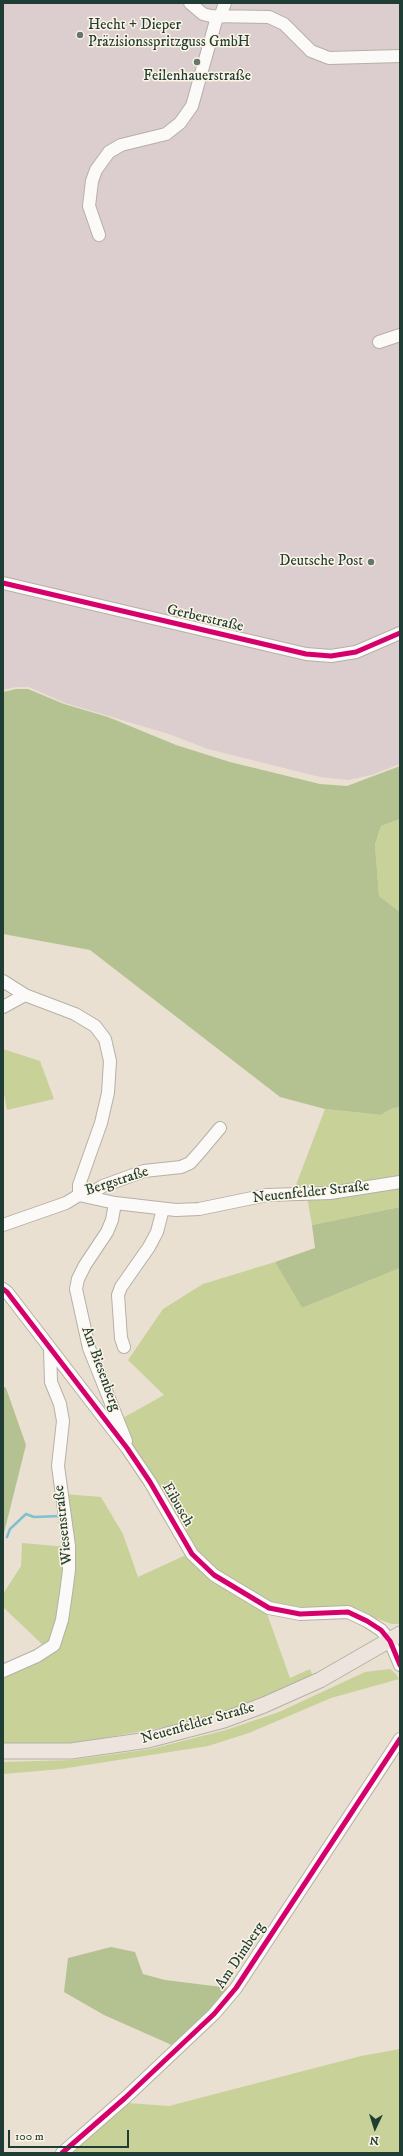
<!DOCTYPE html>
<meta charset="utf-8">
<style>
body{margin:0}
#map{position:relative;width:403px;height:2156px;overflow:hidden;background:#e9e0d1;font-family:"IM FELL DW Pica",serif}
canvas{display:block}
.frame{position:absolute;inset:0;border:4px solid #1f3d34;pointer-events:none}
.north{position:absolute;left:355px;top:2108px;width:40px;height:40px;-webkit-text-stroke:3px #fcf5e5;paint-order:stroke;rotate:184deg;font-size:11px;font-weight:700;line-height:16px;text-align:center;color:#1f3d34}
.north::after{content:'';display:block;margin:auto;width:14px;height:18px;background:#1f3d34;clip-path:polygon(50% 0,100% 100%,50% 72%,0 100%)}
.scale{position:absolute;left:8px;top:2130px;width:121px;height:18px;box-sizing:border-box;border:2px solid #1f3d34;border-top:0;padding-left:5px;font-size:12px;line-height:14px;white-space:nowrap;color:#1f3d34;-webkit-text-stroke:3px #fcf5e5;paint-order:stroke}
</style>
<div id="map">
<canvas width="403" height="2156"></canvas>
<div class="frame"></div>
<div class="north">N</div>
<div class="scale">100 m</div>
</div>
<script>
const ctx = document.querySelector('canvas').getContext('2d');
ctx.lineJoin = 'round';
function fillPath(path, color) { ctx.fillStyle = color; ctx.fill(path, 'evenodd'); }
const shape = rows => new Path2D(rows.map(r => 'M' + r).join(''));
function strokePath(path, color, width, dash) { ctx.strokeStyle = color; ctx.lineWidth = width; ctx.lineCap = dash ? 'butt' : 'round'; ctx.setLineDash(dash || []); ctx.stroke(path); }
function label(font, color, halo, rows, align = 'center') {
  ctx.font = font + ' "IM FELL DW Pica",serif'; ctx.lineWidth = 3; ctx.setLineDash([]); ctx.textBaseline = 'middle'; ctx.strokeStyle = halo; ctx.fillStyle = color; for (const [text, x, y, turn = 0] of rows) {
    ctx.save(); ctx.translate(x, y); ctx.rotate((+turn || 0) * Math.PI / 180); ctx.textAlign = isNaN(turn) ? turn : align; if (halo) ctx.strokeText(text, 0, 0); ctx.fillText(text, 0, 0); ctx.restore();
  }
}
fillPath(shape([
 [3,3,400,3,400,764,371,775,348,780,320,777,208,749,169,734,65,703,29,687,16,687,3,690]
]), '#dccdce');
fillPath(shape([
 [400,819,400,912,379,896,375,846,381,826],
 [3,1049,40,1061,54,1099,7,1110,3,1088],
 [400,1107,400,1179,332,1190,294,1190,325,1109,381,1115,391,1109],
 [400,1185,400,1207,312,1225,307,1197],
 [275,1262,302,1308,400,1268,400,1624,392,1624,347,1608,300,1612,271,1606,215,1573,194,1552,134,1452,121,1419,164,1395,128,1360,163,1309,203,1284],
 [64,1494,101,1497,123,1534,138,1577,188,1554,265,1608,290,1678,310,1669,313,1677,221,1717,70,1744,3,1747,3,1673,39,1658,63,1621],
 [22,1543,67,1547,60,1620,46,1648,3,1607,3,1594,21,1566],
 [390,1669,395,1673,399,1679,331,1698,249,1733,208,1746,61,1769,3,1774,3,1762,71,1760,151,1749,226,1730,279,1712,365,1672],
 [400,2049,400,2153,69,2153,127,2103,169,2106,361,2056]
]), '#c7d198');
fillPath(shape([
 [16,689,28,689,64,704,108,717,176,745,230,762,320,784,347,786,400,766,400,819,381,826,375,845,379,896,400,912,400,1107,391,1109,381,1115,325,1109,280,1097,90,950,3,934,3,692],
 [400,1207,400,1268,302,1308,275,1262,315,1248,312,1225],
 [3,1386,6,1388,26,1445,3,1537],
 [111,1947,135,1952,143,1974,165,1980,230,1988,211,2012,174,2046,104,2015,64,1992,68,1958]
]), '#b4c292');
strokePath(shape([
 [7,1537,10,1529,26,1514,34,1517,61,1516]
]), '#7fc0d1', 2.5);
const minor = shape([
 [190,3,203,14,211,16,269,17,284,24,311,51,329,58,400,56],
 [220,17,225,3],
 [99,235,89,206,92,181,96,170,109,152,121,145,166,134,180,123,192,106,217,17],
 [379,342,400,335],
 [3,583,306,654,331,656,356,652,400,633],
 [3,981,25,995,75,1014,95,1026,105,1039,110,1061,108,1093,101,1123,79,1185,79,1195],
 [3,1007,25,995],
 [79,1195,115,1203,176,1210,199,1209,267,1195,330,1193,400,1182],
 [115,1203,112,1220,107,1232,85,1265,78,1279,76,1289,89,1348,126,1441],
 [3,1225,66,1203,79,1195,93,1192,103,1186,144,1171,181,1167,190,1163,199,1153,220,1128],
 [3,1289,7,1292,127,1448,150,1482,192,1554,214,1575,269,1608,300,1614,348,1612,367,1621,381,1630,390,1641,400,1665],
 [124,1347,121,1338,118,1295,121,1287,149,1247,157,1232,163,1209],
 [3,1671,37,1656,54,1645,62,1620,66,1593,69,1570,69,1546,58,1466,63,1421,60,1404,51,1382,50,1348],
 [62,2153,125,2098,214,2014,236,1988,400,1739]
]);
const major = shape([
 [3,1751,71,1751,148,1740,224,1720,264,1705,320,1680,400,1634]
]);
strokePath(minor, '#b4b1a7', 14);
strokePath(major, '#b4b1a7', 17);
strokePath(minor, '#fcfaf8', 12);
strokePath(major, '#ede5dd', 15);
strokePath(shape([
 [3,583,306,654,331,656,356,652,400,633],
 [3,1289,7,1292,127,1448,150,1482,192,1554,214,1575,269,1608,300,1614,348,1612,367,1621,381,1630,390,1641,400,1665],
 [62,2153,125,2098,214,2014,236,1988,400,1739]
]), '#d6006c', 5);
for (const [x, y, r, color] of [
 [80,35,4,"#66766b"],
 [197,62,4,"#66766b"],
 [371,562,4,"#66766b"]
]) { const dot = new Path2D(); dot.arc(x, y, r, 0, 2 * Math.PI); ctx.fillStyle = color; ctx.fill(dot); strokePath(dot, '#fcf5e5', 1.5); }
label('15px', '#1f3d34', '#fcf5e5', [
 ["Hecht + Dieper",88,26],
 ["Präzisionsspritzguss GmbH",88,43],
 ["Feilenhauerstraße",197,77,"center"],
 ["Deutsche Post",363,562,"right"]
], 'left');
label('15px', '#1f3d34', '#fcf5e5', [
 ["Gerberstraße",205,619,13],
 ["Bergstraße",117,1182,-18],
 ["Neuenfelder Straße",311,1193,-6],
 ["Am Biesenberg",100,1369,70],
 ["Eibusch",177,1505,60],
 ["Wiesenstraße",64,1525,-96],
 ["Neuenfelder Straße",198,1724,-16],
 ["Am Dimberg",241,1956,-56]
]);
</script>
